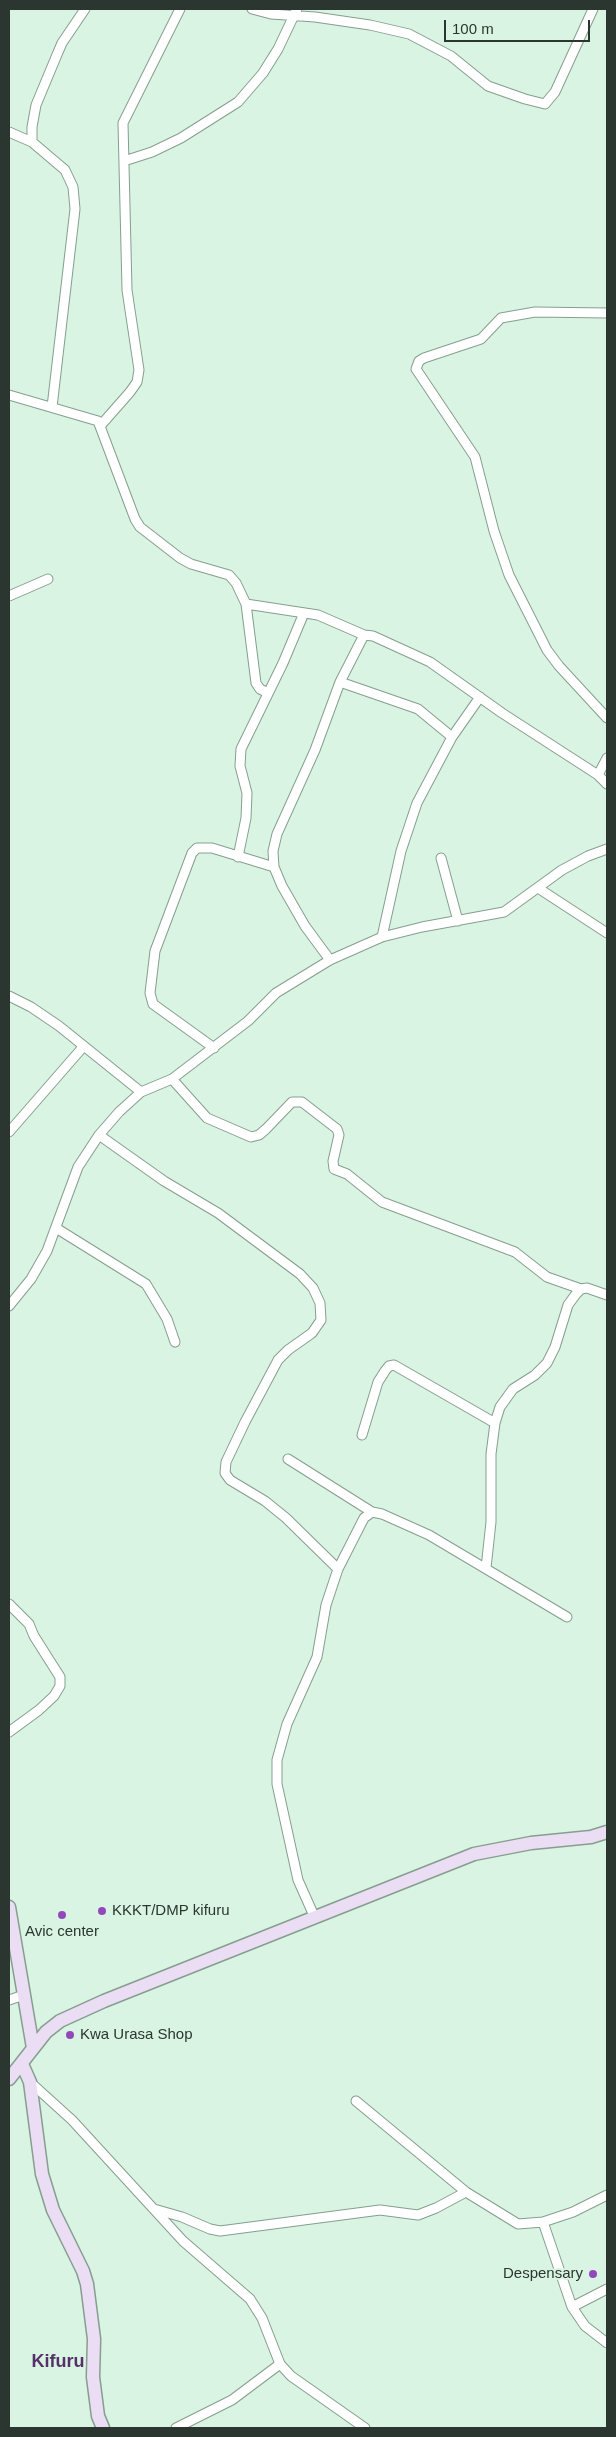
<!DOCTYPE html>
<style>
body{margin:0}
#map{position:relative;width:616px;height:2437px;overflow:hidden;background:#daf4e3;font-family:Arial,sans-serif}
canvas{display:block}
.frame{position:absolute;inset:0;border:10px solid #2c3630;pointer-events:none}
.scale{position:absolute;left:444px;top:20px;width:146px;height:22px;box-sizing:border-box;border:2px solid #2c3630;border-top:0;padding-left:6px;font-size:15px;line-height:18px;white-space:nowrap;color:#2c3630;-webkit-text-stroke:4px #daf4e3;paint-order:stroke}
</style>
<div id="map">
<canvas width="616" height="2437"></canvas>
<div class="frame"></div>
<div class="scale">100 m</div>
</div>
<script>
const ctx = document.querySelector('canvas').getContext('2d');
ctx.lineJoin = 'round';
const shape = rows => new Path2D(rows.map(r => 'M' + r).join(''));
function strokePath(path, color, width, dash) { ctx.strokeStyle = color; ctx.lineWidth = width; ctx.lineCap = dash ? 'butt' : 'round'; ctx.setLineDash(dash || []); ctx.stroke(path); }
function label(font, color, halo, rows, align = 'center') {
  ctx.font = font + ' Arial,sans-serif'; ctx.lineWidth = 4; ctx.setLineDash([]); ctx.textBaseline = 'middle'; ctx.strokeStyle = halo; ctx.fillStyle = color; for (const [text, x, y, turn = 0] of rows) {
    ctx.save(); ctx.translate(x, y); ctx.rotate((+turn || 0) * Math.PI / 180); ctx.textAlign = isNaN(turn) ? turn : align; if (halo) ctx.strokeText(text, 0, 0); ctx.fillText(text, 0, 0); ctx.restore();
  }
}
const street = shape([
 [252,9,271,14,315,17,370,25,409,34,451,56,488,86,525,99,545,104,555,92,593,9],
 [9,132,32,142],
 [124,161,152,152,181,138,238,102,263,73,278,49,297,9],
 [607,313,535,312,501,318,481,339,424,358,419,361,416,369,475,457,494,531,509,575,547,650,559,666,607,718],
 [9,395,98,421,135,519,140,527,180,558,191,564,229,575,236,583,246,604,256,683,260,689,268,693],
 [52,407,75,209,73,187,65,170,32,142,32,127,36,105,56,57,62,43,85,9],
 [101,425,130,392,137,382,139,370,127,290,123,123,180,9],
 [9,596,48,579],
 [246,604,318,615,364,635],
 [340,682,418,709,452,737],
 [598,775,607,758],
 [238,857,246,818,247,793,240,766,241,749,283,663,304,613],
 [441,858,458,921],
 [538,888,607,933],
 [382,937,401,851,417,803,452,737,480,697],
 [330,960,305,926,282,886,274,867,273,851,277,834,315,750,340,682,364,635,373,636,430,662,502,713,598,775,607,784],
 [9,996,31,1007,59,1026,141,1092],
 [214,1048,153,1004,150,993,155,951,192,853,197,848,212,848,274,867],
 [172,1079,207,1118,251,1137,259,1135,266,1129,292,1102,302,1102,337,1129,339,1135,333,1161,334,1169,347,1174,382,1202,515,1252,547,1277,581,1289],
 [9,1132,83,1047],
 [99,1135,164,1181,218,1213,300,1274,313,1288,320,1303,321,1320,312,1333,288,1350,278,1360,245,1422,226,1462,225,1473,230,1480,265,1501,286,1518,338,1569],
 [56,1228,146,1284,167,1319,175,1342],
 [9,1306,31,1279,47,1251,78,1167,99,1135,119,1112,141,1092,172,1079,248,1021,276,993,330,960,382,937,422,927,504,912,562,870,588,856,607,849],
 [362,1435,378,1382,385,1371,389,1366,394,1365,495,1423],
 [288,1459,372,1512],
 [486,1568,491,1522,491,1454,495,1423,500,1407,513,1389,535,1375,547,1363,555,1347,568,1305,576,1294,581,1289,587,1288,607,1295],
 [9,1604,29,1624,34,1636,60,1677,60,1686,54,1696,39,1710,9,1732],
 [315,1918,298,1880,277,1784,277,1760,287,1724,317,1657,326,1605,338,1569,364,1518,372,1512,382,1514,429,1535,567,1617],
 [9,2000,24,1995],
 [30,2082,72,2120,183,2241,250,2299,262,2318,280,2364,291,2376,365,2428],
 [356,2101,466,2192,518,2224,543,2222,573,2212,607,2195],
 [154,2209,182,2217,210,2229,220,2231,380,2210,418,2215,436,2208,466,2192],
 [543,2222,572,2307,585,2326,607,2343],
 [572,2307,607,2289],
 [176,2428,232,2400,280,2364]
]);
const secondary = shape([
 [9,1907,33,2048],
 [22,2064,30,2082,42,2174,53,2210,83,2271,87,2284,94,2339,93,2377,98,2416,103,2428],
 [9,2079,46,2032,60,2021,104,2001,474,1854,531,1843,591,1837,607,1832]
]);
strokePath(street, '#869e8f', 11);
strokePath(secondary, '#869e8f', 15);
strokePath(street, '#fff', 9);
strokePath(secondary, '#ebddf4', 12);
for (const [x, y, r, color] of [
 [102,1911,5,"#9248ba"],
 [62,1915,5,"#9248ba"],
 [70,2035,5,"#9248ba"],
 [593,2274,5,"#9248ba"]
]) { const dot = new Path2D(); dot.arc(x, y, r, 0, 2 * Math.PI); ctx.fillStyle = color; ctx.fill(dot); strokePath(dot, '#daf4e3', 2); }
label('15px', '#2c3630', '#daf4e3', [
 ["KKKT/DMP kifuru",112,1911],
 ["Avic center",62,1932,"center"],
 ["Kwa Urasa Shop",80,2035],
 ["Despensary",583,2274,"right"]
], 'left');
label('bold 18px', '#553169', '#daf4e3', [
 ["Kifuru",58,2362]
]);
</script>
